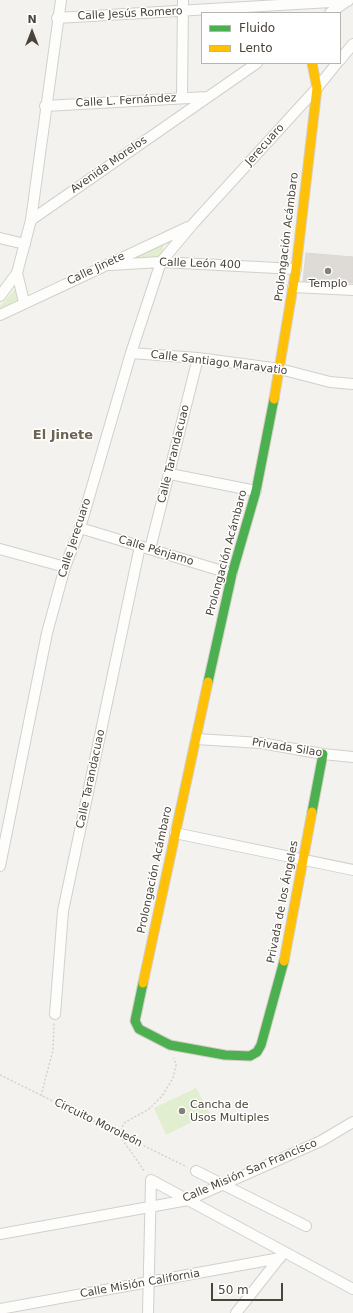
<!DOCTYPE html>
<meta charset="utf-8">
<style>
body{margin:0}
#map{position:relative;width:353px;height:1313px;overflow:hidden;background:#f4f2ee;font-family:"DejaVu Sans",sans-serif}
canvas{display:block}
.legend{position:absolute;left:201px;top:12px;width:140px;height:52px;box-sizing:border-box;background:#fff;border:1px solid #b7b4b0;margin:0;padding:5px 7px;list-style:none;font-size:12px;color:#4b4439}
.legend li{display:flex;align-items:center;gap:8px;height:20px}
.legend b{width:20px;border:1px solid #b7b4b0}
.north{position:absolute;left:12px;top:12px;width:40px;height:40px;-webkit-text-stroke:3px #fff;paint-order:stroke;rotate:0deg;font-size:11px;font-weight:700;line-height:16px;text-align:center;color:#4b4439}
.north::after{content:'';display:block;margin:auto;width:14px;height:18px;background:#4b4439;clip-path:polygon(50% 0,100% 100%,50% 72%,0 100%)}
.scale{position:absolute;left:211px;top:1283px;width:72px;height:18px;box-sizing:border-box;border:2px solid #4b4439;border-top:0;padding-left:5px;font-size:12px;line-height:14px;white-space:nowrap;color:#4b4439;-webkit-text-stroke:3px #fff;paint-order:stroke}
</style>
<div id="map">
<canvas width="353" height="1313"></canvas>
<ul class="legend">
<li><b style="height:5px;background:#4caf50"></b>Fluido</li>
<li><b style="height:5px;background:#ffc107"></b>Lento</li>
</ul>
<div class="north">N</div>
<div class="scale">50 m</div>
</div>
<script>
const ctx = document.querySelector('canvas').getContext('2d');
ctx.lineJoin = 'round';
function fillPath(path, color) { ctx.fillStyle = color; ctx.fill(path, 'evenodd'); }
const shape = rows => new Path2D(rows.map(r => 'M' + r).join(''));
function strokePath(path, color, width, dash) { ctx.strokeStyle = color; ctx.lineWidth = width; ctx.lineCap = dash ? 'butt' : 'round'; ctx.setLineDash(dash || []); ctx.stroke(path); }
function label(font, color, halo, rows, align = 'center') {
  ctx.font = font + ' "DejaVu Sans",sans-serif'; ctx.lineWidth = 3; ctx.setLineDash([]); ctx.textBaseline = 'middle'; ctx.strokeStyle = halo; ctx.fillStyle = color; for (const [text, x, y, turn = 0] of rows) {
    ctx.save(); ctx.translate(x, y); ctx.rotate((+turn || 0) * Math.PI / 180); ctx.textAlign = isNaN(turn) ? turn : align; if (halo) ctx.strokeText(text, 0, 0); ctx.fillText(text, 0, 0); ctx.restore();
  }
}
fillPath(shape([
 [164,243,160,261,123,260],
 [17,287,20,300,0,310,0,306],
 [196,1088,210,1113,166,1135,154,1108]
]), '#e1eecf');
const building = shape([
 [306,253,353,257,353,283,303,281,306,253]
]);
fillPath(building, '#dedbd6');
strokePath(building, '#dcd9d4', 1);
const street = shape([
 [330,13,347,1],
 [57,18,348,1],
 [340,60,353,44],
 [182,98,183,0],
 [45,106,207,97],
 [31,220,257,63],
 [0,238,25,244],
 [110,265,161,262,296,269],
 [17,273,24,302],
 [293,287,353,290],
 [0,296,17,273,31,220,61,0],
 [0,315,188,227],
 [131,353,198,358,280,369,330,382,353,384],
 [170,474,256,491],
 [80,528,232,574],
 [0,549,65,567],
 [150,549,198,358],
 [196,739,261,743,323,754,353,757],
 [175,833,353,870],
 [0,866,47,633,65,567,80,528,131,353,161,262,192,225,317,88,337,63],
 [55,1014,63,911,140,546],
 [196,1171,306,1226],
 [0,1234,188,1200,321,1141,353,1122],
 [0,1309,280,1258],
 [148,1313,151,1180,353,1289],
 [236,1313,281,1256]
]);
const fast = shape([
 [208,682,232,574,256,491,274,399],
 [312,812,323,754],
 [143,983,135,1021,139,1029,170,1045,225,1055,250,1056,257,1052,261,1045,284,961]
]);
const slow = shape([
 [274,399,296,269,317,88,312,63],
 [284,961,312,812],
 [143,983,208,682]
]);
strokePath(street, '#d2d0cb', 12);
strokePath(fast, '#d3cfc5', 11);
strokePath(slow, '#d3cfc5', 11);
strokePath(shape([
 [0,1075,187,1167],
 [41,1096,53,1050,54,1023],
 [119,1134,124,1123,149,1109,162,1096,173,1078,176,1065,174,1058],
 [120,1136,145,1172]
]), '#d3d2cc', 1.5, [2, 2]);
strokePath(street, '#fdfdfc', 10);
strokePath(fast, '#4caf50', 9);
strokePath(slow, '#ffc107', 9);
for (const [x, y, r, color] of [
 [328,271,4,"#868178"],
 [182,1111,4,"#868178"]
]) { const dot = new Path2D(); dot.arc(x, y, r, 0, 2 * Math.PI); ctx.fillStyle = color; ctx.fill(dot); strokePath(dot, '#fff', 1.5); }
label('11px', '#4b4439', '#fff', [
 ["Calle Jesús Romero",130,14,-3],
 ["Calle L. Fernández",126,101,-3],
 ["Jerecuaro",265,145,-48],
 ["Avenida Morelos",109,165,-35],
 ["Prolongación Acámbaro",287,237,-83],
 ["Calle León 400",200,264,2],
 ["Calle Jinete",96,269,-25],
 ["Calle Santiago Maravatio",219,363,7],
 ["Calle Tarandacuao",174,454,-76],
 ["Calle Jerecuaro",75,538,-72],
 ["Calle Pénjamo",156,551,17],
 ["Prolongación Acámbaro",227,553,-75],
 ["Privada Silao",287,748,9],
 ["Calle Tarandacuao",91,779,-78],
 ["Prolongación Acámbaro",155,870,-78],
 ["Privada de los Ángeles",283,902,-79],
 ["Circuito Moroleón",98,1123,26],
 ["Calle Misión San Francisco",250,1171,-23],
 ["Calle Misión California",140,1284,-10]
]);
label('11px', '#4b4439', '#fff', [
 ["Templo",328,284],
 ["Cancha de",190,1105,"left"],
 ["Usos Multiples",190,1118,"left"]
]);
label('bold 13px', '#6e6250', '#fff', [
 ["El Jinete",63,436]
]);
</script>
